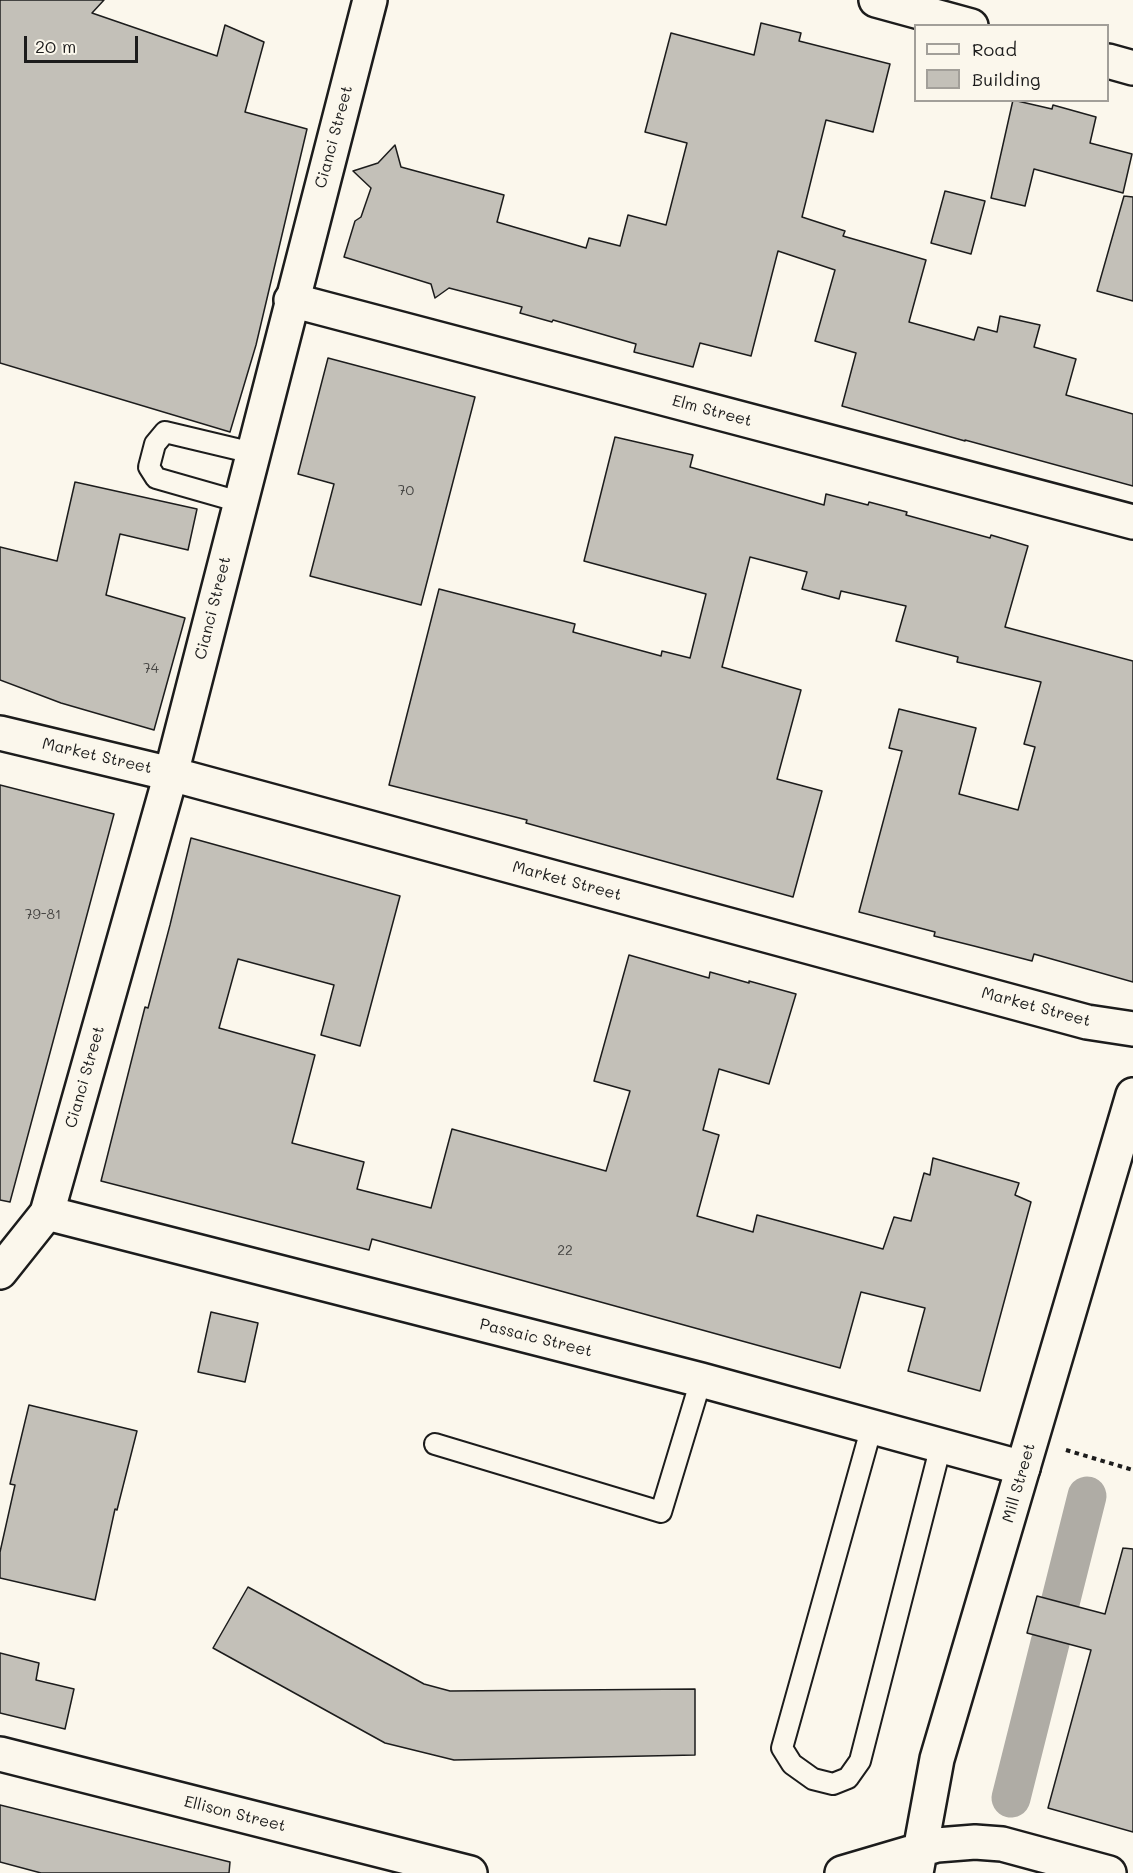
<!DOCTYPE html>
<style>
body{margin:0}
#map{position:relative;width:1133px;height:1873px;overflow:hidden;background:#fbf7ec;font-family:Mali,sans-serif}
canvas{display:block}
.legend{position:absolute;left:914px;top:24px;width:195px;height:78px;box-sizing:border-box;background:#fbf7ec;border:2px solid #a29f99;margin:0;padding:8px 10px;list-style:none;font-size:18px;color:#1c1c1c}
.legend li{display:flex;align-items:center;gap:12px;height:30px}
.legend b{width:30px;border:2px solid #a29f99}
.scale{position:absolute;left:24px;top:36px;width:114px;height:27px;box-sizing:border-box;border:3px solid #1c1c1c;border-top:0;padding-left:8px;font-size:18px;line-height:21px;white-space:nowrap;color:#1c1c1c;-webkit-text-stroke:4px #fbf7ec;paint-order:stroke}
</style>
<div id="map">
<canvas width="1133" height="1873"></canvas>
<ul class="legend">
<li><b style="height:8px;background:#fbf7ec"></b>Road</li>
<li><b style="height:16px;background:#c3c0b8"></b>Building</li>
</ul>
<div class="scale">20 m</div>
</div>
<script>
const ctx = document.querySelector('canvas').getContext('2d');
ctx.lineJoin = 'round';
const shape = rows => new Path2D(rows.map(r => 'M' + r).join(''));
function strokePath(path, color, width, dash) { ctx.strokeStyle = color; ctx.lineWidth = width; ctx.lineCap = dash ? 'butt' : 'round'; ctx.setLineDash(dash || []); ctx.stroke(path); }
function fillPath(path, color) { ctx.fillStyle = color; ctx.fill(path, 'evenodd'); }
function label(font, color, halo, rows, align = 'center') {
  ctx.font = font + ' Mali,sans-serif'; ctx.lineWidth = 4.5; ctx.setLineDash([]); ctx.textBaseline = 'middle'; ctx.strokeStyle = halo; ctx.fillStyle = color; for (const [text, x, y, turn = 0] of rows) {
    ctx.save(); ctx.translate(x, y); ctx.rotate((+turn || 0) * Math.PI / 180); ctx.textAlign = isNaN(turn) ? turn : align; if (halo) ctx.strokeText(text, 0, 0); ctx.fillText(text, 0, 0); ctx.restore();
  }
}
strokePath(shape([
 [1011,1798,1087,1496]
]), '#afaca5', 39);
const building = shape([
 [0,0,104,0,92,13,217,56,225,25,264,42,245,112,307,129,256,345,230,432,0,363,0,0],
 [761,23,801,33,799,41,890,64,873,132,826,120,802,217,845,231,843,236,926,260,909,322,974,340,978,327,997,332,1000,316,1040,325,1034,347,1076,359,1066,395,1133,414,1133,486,965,440,965,441,842,406,856,353,815,341,835,270,778,251,751,356,700,343,693,367,634,352,636,344,553,320,552,322,520,313,522,307,449,288,435,298,431,284,344,257,355,221,361,217,371,188,353,171,378,163,395,145,401,167,504,195,497,222,586,248,589,238,620,246,628,215,666,225,687,143,645,132,671,33,754,55,761,23],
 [1013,100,1052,109,1053,105,1096,117,1090,143,1132,154,1123,193,1034,169,1025,206,991,198,1013,100],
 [945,191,985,201,971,254,931,243,945,191],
 [1124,196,1133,197,1133,301,1097,291,1124,196],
 [328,358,475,397,421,605,310,576,334,484,298,474,328,358],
 [615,437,693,455,690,467,824,505,826,494,868,505,869,502,907,512,906,515,990,538,991,535,1028,546,1005,627,1133,661,1133,982,1034,954,1032,961,974,946,934,936,935,932,859,912,902,751,889,748,899,709,976,728,959,794,1018,810,1035,747,1024,744,1041,682,957,662,958,657,896,641,906,606,841,591,839,599,802,589,807,572,750,557,722,667,801,690,777,779,822,791,793,897,526,823,527,820,389,785,439,589,575,624,573,632,661,656,662,651,690,658,706,594,584,561,615,437],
 [75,482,197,509,188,550,120,534,106,595,185,618,154,730,61,703,0,680,0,547,57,561,75,482],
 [0,785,114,814,10,1202,0,1200,0,785],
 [191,838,400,896,360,1046,321,1035,334,985,238,959,219,1028,315,1055,292,1143,364,1162,357,1189,431,1208,452,1129,606,1171,630,1091,594,1081,629,955,709,978,710,972,749,983,749,981,796,994,769,1084,719,1069,703,1130,719,1135,697,1216,753,1232,757,1215,883,1249,894,1217,911,1221,924,1173,930,1175,933,1158,1019,1183,1015,1195,1031,1202,980,1391,908,1371,925,1308,861,1292,840,1368,372,1239,369,1250,101,1181,145,1007,148,1008,170,925,191,838],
 [211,1312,258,1323,245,1382,198,1372,211,1312],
 [29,1405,137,1431,117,1510,115,1509,95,1600,0,1578,0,1552,15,1485,10,1484,29,1405],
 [1123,1548,1133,1549,1133,1832,1048,1808,1091,1650,1027,1633,1037,1596,1105,1614,1123,1548],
 [248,1587,424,1684,450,1691,695,1689,695,1755,454,1760,385,1743,213,1648,248,1587],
 [0,1653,39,1663,36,1680,74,1689,65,1729,0,1713,0,1653],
 [0,1805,230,1862,229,1873,41,1873,0,1862,0,1805]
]);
fillPath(building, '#c3c0b8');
strokePath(building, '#1c1c1c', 1.5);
const lane = shape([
 [240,502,156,478,149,467,155,444,165,432,253,453],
 [872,1426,782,1748,792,1764,813,1779,833,1784,848,1778,860,1761,941,1445],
 [435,1444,661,1512,701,1380]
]);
const street = shape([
 [876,0,971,26],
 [1108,61,1133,68],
 [291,300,1133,522],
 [47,1213,701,1380,1023,1468]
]);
const secondary = shape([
 [0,733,171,774,1087,1022,1133,1029],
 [0,1754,470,1873],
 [842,1873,937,1845,975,1842,1002,1844,1109,1873],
 [916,1873,937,1759,1133,1095]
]);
const primary = shape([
 [0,1272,47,1213,171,774,370,0]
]);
strokePath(lane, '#1c1c1c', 24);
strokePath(street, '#1c1c1c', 38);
strokePath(secondary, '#1c1c1c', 38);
strokePath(primary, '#1c1c1c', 38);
strokePath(shape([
 [1066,1450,1133,1470]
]), '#1c1c1c', 4, [4.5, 4.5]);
strokePath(lane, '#fbf7ec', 20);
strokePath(street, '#fbf7ec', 33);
strokePath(secondary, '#fbf7ec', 33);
strokePath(primary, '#fbf7ec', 33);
label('14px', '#464543', null, [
 ["70",406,491],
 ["74",151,669],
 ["79-81",43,915],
 ["22",565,1251]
]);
label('16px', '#1c1c1c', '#fbf7ec', [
 ["Cianci Street",334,137,-75],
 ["Elm Street",712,411,15],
 ["Cianci Street",213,608,-76],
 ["Market Street",97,756,13],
 ["Market Street",567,881,15],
 ["Market Street",1036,1007,15],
 ["Cianci Street",85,1077,-74],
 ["Passaic Street",536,1338,14],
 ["Mill Street",1019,1483,-74],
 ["Ellison Street",235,1814,14]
]);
</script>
